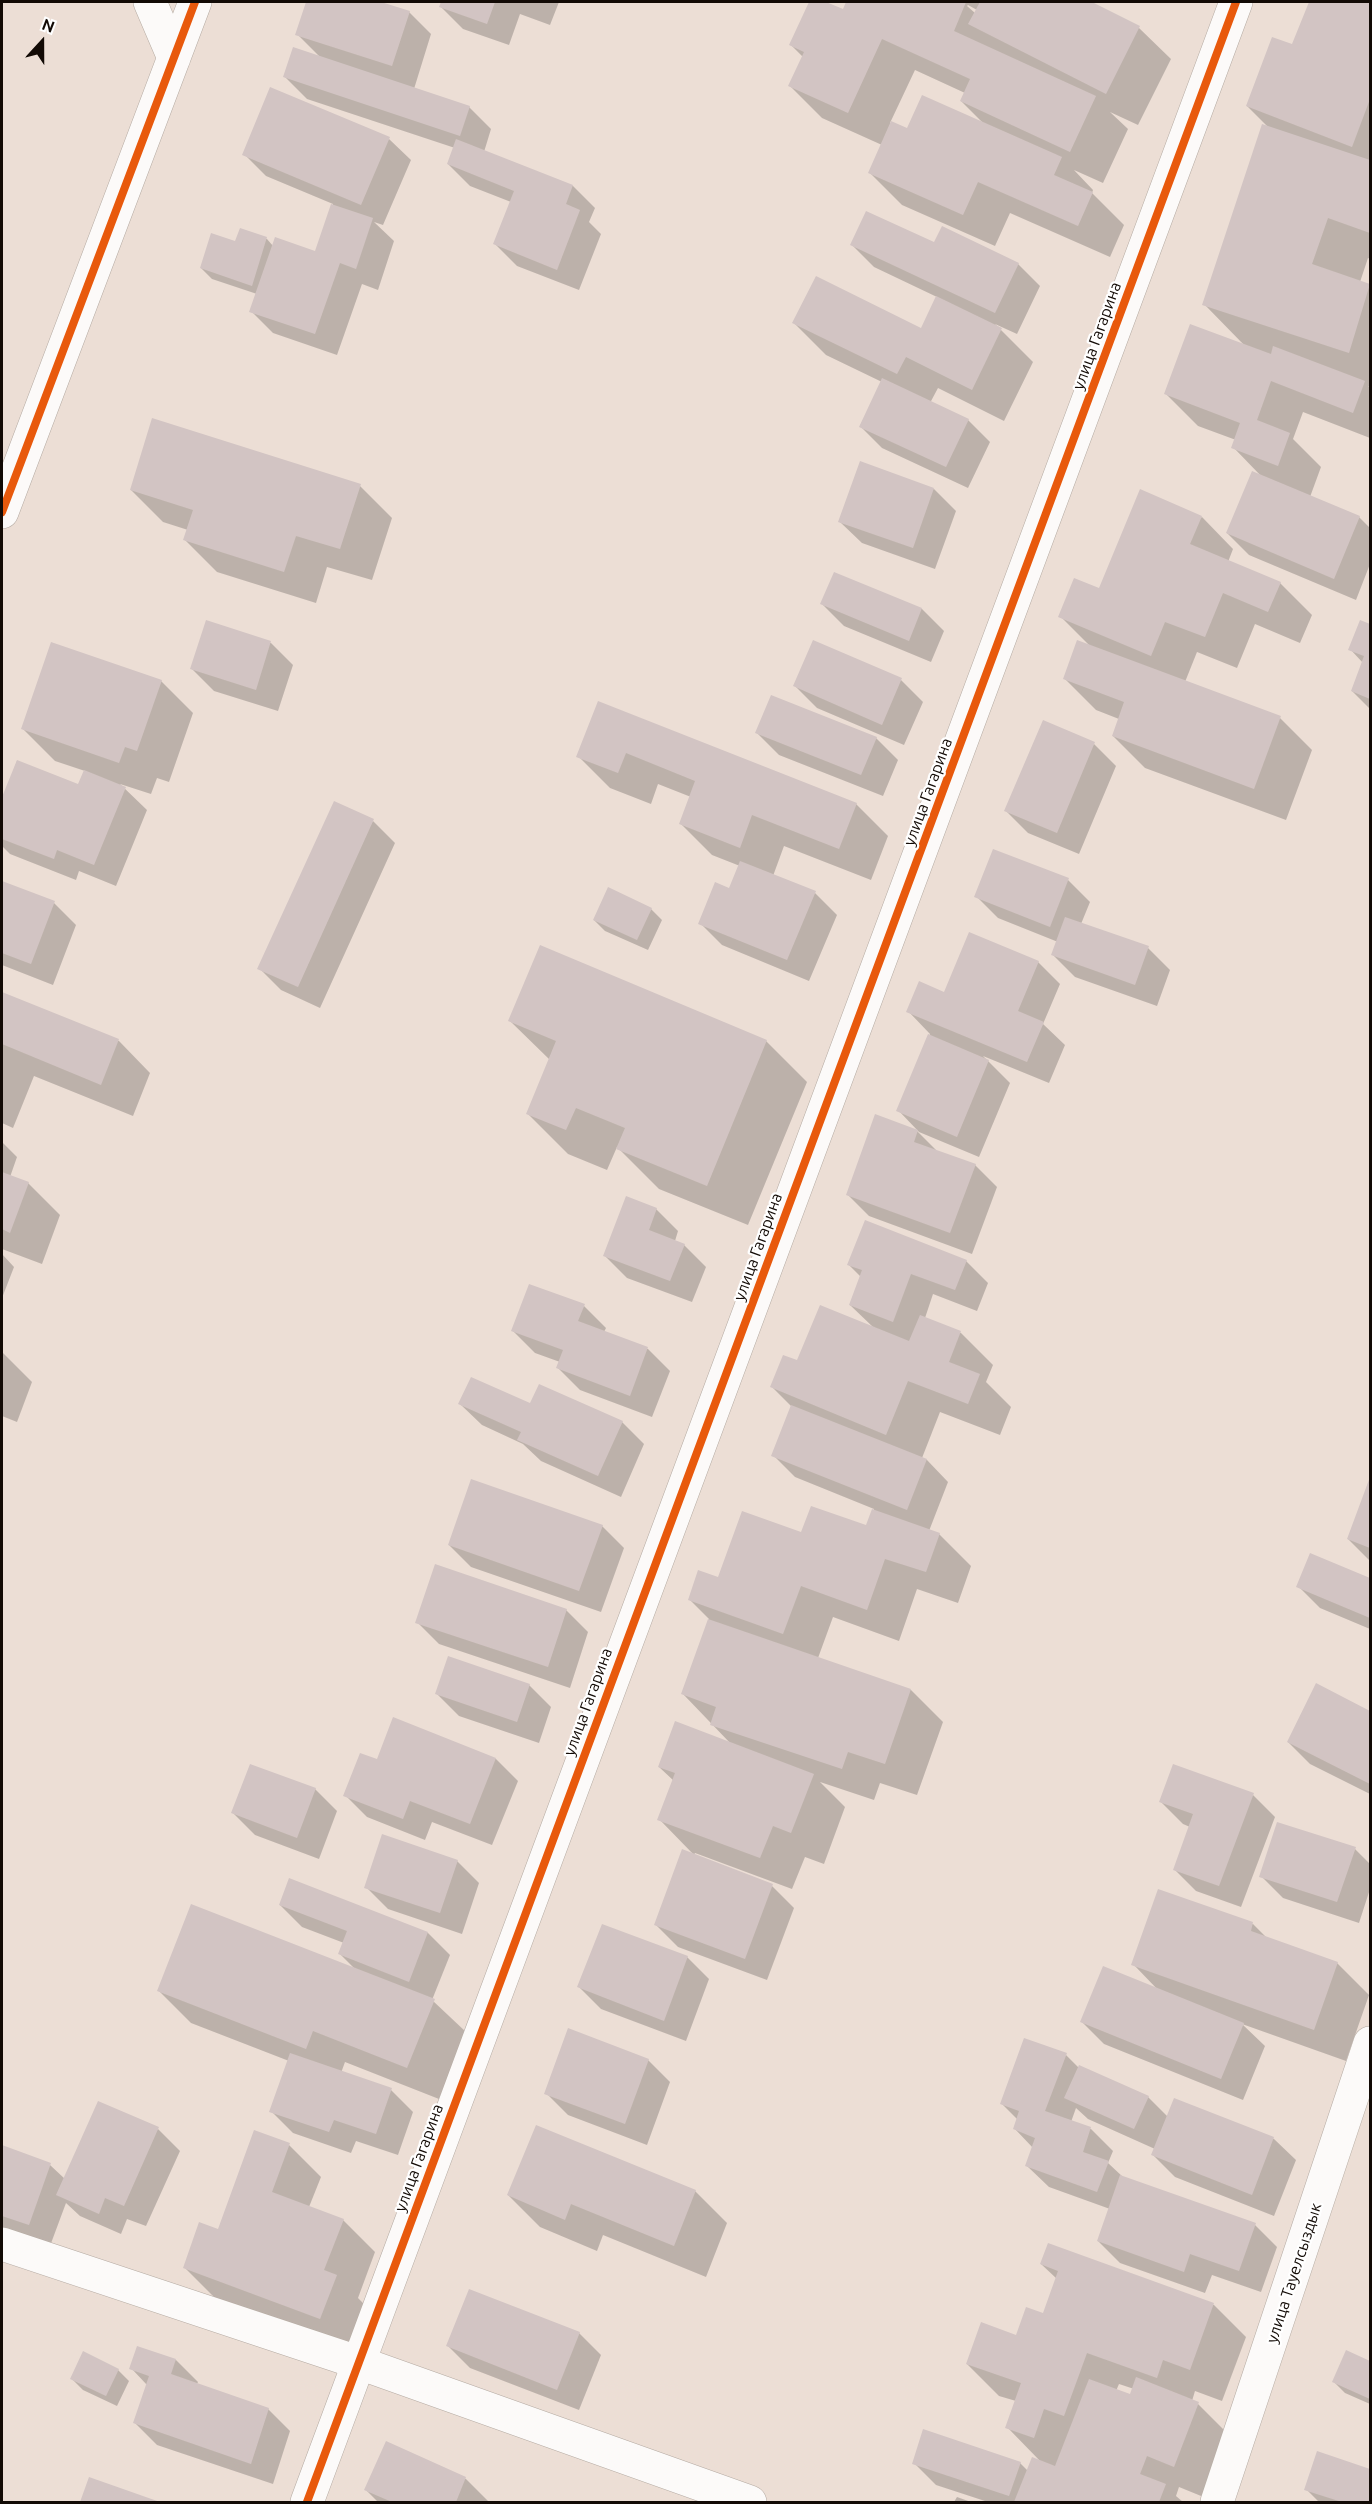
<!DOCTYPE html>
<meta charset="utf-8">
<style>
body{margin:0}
#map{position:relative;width:1372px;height:2504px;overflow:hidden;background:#ecded5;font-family:Ubuntu,sans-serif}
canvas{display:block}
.frame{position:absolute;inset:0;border:3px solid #120a05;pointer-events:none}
.north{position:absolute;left:12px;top:12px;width:60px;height:60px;-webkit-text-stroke:4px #fff;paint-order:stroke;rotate:21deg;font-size:16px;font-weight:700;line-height:24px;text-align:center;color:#120a05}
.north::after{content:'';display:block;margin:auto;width:21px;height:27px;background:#120a05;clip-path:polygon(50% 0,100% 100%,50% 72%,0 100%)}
</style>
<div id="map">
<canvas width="1372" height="2504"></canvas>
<div class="frame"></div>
<div class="north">N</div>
</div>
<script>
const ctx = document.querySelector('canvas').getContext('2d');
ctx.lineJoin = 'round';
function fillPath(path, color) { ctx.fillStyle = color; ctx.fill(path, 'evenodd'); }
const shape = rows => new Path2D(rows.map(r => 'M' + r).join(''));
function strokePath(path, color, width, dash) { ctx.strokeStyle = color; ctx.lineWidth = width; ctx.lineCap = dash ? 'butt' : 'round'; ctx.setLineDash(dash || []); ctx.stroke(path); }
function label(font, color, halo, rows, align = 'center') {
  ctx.font = font + ' Ubuntu,sans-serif'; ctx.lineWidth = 4.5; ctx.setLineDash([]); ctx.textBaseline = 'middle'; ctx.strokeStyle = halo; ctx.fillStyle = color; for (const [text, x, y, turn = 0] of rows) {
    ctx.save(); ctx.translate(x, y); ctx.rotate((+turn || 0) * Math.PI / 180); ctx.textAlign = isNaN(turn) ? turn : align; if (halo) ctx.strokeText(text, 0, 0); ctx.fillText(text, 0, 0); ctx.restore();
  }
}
fillPath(shape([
 [308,2,376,2,409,12,431,34,414,89,469,107,491,129,484,152,573,186,595,208,589,222,601,234,579,290,517,266,495,244,511,202,470,186,448,164,455,148,307,99,285,77,321,58,297,34],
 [443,2,559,2,550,25,520,14,509,45,463,29,441,7],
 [811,2,823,2,843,11,848,2,1088,2,1139,28,1171,59,1138,125,1110,112,1128,129,1103,183,1074,170,1093,190,1092,193,1124,225,1110,257,1010,213,995,246,902,205,870,173,882,145,822,118,790,86,803,57,791,45],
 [968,5,977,10,975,13,967,6],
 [915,70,965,93,961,101,984,124,908,129,890,123],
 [1310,2,1370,2,1370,259,1368,258,1360,282,1370,285,1370,387,1368,386,1370,388,1370,438,1303,412,1293,439,1321,467,1310,497,1359,517,1370,528,1370,564,1356,600,1249,555,1227,533,1262,477,1233,447,1236,440,1198,426,1166,394,1245,346,1204,304,1270,129,1247,106,1293,46],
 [389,139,411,160,383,225,374,222,394,241,378,290,362,284,337,355,273,333,251,311,257,294,212,279,201,268,236,243,240,230,267,239,273,246,316,252,333,204,266,176,244,154],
 [935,244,1018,264,1040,286,1017,334,995,324,1033,362,1004,421,938,388,930,403,968,420,990,442,968,488,882,448,860,426,882,382,826,355,794,323,921,330,937,297,874,267,852,245],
 [360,486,392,518,372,580,327,567,316,603,217,572,185,540,188,530,163,522,131,490],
 [934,489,956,511,935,569,862,543,840,522],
 [1202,517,1233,549,1228,562,1280,583,1312,615,1300,643,1255,624,1237,668,1197,652,1185,682,1280,718,1312,750,1286,820,1145,768,1113,736,1119,719,1096,710,1064,678,1091,647,1060,616],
 [835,574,922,609,944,631,931,662,844,626,822,604],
 [207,622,271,643,293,665,278,711,214,691,192,669],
 [1361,622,1370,626,1370,709,1352,691,1363,663,1350,649],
 [901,680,923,702,904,745,817,708,795,686],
 [161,681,193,713,169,782,157,778,151,794,120,784,147,810,116,886,79,871,76,880,10,854,2,846,2,801,17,761,79,786,85,771,55,761,23,729],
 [599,703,856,804,888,836,871,880,784,846,773,876,815,893,837,915,809,981,722,945,700,923,730,890,740,866,712,855,680,823,691,797,658,784,651,804,610,788,578,756],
 [757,733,876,738,898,760,883,796,779,755],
 [1094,744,1116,766,1079,854,1028,833,1006,811],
 [373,821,395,843,320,1008,281,990,259,968],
 [1068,880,1090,902,1081,924,1148,948,1170,970,1157,1006,1075,977,1053,955,1058,942,998,918,976,896],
 [2,882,54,903,76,925,53,985,2,965],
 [651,909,662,920,648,950,605,931,594,920],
 [1038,962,1060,984,1043,1024,1065,1045,1049,1083,983,1056,1010,1083,979,1157,919,1132,898,1110,930,1034,908,1011,944,994],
 [2,993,119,1041,150,1073,133,1116,34,1076,13,1128,2,1123],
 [510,1021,766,1041,807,1082,748,1225,659,1189,617,1147,607,1170,568,1154,527,1113,550,1060],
 [917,1131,938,1152,975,1165,997,1187,972,1254,869,1216,847,1194],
 [2,1142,17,1157,10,1177,28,1183,60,1215,42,1264,2,1249],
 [656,1209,678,1231,675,1241,684,1245,706,1267,692,1302,627,1278,605,1256],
 [2,1254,14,1267,2,1298],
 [966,1261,988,1283,977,1311,933,1294,925,1318,961,1333,993,1365,986,1382,1011,1407,1000,1435,940,1412,922,1458,927,1460,948,1482,929,1531,939,1534,971,1566,958,1603,917,1589,899,1641,833,1617,818,1658,911,1690,943,1722,917,1795,880,1783,874,1800,820,1782,845,1807,824,1864,805,1857,792,1889,695,1853,694,1855,659,1819,674,1781,659,1767,731,1744,683,1694,709,1619,690,1600,719,1579,802,1534,867,1527,874,1509,795,1477,773,1455,792,1407,772,1387,798,1362,874,1328,850,1305,861,1277,849,1265],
 [584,1306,606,1328,604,1332,648,1349,670,1371,652,1417,580,1390,558,1368,560,1362,535,1353,513,1331],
 [2,1352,32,1382,17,1422,2,1416],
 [540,1386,622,1422,644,1444,621,1497,541,1461,523,1444,482,1425,460,1404,531,1405],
 [1370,1483,1370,1561,1348,1539],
 [602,1526,624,1548,601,1612,471,1567,449,1545],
 [1311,1555,1370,1580,1370,1629,1320,1608,1298,1586],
 [566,1610,588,1632,570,1688,439,1644,417,1622],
 [529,1685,551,1707,539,1743,459,1716,437,1694],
 [1316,1685,1370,1713,1370,1794,1310,1764,1288,1742],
 [393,1719,496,1759,518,1781,492,1845,432,1822,425,1840,367,1817,345,1795,377,1761],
 [315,1789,337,1811,319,1859,255,1835,233,1813],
 [1253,1795,1275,1817,1241,1907,1196,1891,1174,1869,1190,1827,1183,1824,1161,1802],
 [1355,1849,1370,1864,1370,1889,1359,1923,1283,1898,1261,1876],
 [457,1861,479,1883,462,1934,388,1909,366,1887],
 [290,1880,428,1933,450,1955,432,2000,466,2032,439,2099,345,2062,341,2073,391,2090,413,2112,398,2155,356,2141,351,2153,293,2133,271,2111,289,2061,191,2023,159,1991,355,1969,340,1954,344,1943,302,1927,280,1905],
 [772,1886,794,1908,767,1980,678,1947,656,1925],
 [1253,1924,1267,1938,1337,1963,1369,1995,1346,2061,1242,2024,1265,2046,1243,2100,1104,2044,1082,2022,1159,1991,1133,1964],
 [687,1957,709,1979,686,2041,601,2009,579,1987],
 [1066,2055,1079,2068,1148,2097,1168,2117,1175,2100,1274,2139,1296,2160,1274,2216,1175,2177,1153,2155,1155,2149,1088,2119,1076,2108,1071,2122,1091,2129,1113,2151,1108,2163,1123,2177,1255,2225,1277,2247,1261,2292,1212,2275,1205,2293,1120,2263,1098,2241,1110,2209,1049,2187,1027,2166,1033,2148,1015,2129,1018,2120,1002,2104],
 [648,2060,670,2082,647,2145,568,2115,546,2093],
 [158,2129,180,2151,146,2226,127,2219,121,2234,80,2216,66,2203,50,2246,2,2229,2,2147,50,2165,65,2179],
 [289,2145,321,2177,309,2207,343,2220,375,2252,358,2298,368,2308,352,2350,216,2299,184,2267,218,2231],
 [695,2191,727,2223,706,2277,603,2235,597,2251,540,2227,508,2195],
 [1048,2245,1214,2305,1246,2337,1222,2401,1195,2391,1192,2401,1198,2404,1230,2436,1206,2498,1179,2487,1176,2496,1183,2502,988,2502,936,2485,914,2463,1020,2463,1028,2471,1041,2462,1007,2427,1016,2401,999,2396,967,2364,1017,2337,1044,2315,1057,2279,1041,2264],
 [1119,2384,1134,2389,1131,2396,1116,2391],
 [579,2333,601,2355,579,2410,470,2368,448,2346],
 [1347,2352,1370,2362,1370,2404,1345,2393,1334,2382],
 [176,2360,198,2382,197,2384,268,2409,290,2431,273,2484,157,2445,135,2423,147,2385,131,2368],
 [118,2370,129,2381,117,2406,83,2390,72,2379],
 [387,2443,466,2479,488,2501,487,2502,378,2502,366,2490],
 [1318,2453,1370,2471,1370,2502,1319,2502,1306,2489],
 [90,2479,157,2502,81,2502],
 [957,2497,971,2502,954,2502]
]), '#0003');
fillPath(shape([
 [306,2,381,2,410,11,392,66,295,35],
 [441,2,495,2,487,24,439,7],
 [809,2,826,2,843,9,846,2,966,2,954,31,1096,96,1070,152,960,101,970,79,882,39,848,113,788,86,804,52,789,45],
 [980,2,1092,2,1140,26,1106,94,968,24],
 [1309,2,1370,2,1370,99,1352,147,1246,106,1272,37,1292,44],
 [293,47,470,106,460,136,283,77],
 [270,87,390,137,361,205,242,155],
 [922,95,1062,157,1054,175,1093,192,1078,226,978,182,963,215,868,173,891,121,907,128],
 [1262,124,1370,160,1370,233,1328,218,1312,264,1370,284,1349,353,1202,305],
 [456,139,573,185,566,204,580,210,557,270,493,244,514,191,447,164],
 [331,204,373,218,356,269,340,263,315,334,249,312,275,237,315,251],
 [866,211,934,242,942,226,1019,263,995,313,850,245],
 [240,228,267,237,252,286,200,268,211,233,235,241],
 [816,276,921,328,936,296,1002,328,972,390,906,357,897,374,792,323],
 [1190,324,1271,354,1273,346,1365,381,1353,413,1271,381,1257,420,1290,433,1278,466,1231,448,1240,423,1164,394],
 [882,378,969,419,946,467,859,427],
 [152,418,361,484,340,549,296,536,284,572,183,540,193,510,130,490],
 [860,461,934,488,913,548,838,522],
 [1252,471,1360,516,1334,579,1226,533],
 [1140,489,1202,516,1190,544,1281,582,1268,612,1223,593,1205,637,1165,622,1151,656,1058,617,1074,578,1099,588],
 [834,572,922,608,909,641,820,604],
 [206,620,271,641,256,690,190,669],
 [1360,620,1370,624,1370,699,1351,691,1364,656,1348,650],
 [813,640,902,678,882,725,793,686],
 [1077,640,1281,716,1254,789,1112,736,1124,702,1063,679],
 [51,642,162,680,137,751,125,747,119,763,21,729],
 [771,695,877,737,861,775,755,733],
 [598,701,857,803,839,849,752,815,740,848,679,824,695,781,626,753,618,773,576,757],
 [1043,720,1095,742,1057,833,1004,811],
 [17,760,78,784,84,770,126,787,94,865,57,850,54,859,2,839,2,797],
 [334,801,374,819,298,987,257,969],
 [993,849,1069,878,1050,927,974,897],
 [740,861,816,891,787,960,698,924,715,882,729,888],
 [2,881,55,901,31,964,2,953],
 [608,887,652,908,637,940,593,920],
 [1065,917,1149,946,1135,985,1051,955],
 [969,932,1039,961,1018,1011,1044,1022,1027,1062,906,1012,919,981,944,992],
 [540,945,767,1040,707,1186,616,1149,625,1128,576,1108,566,1130,526,1114,556,1041,508,1021],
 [2,992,119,1039,101,1085,2,1044],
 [928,1034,989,1060,957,1137,896,1111],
 [875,1114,918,1130,914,1142,976,1164,950,1233,846,1195],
 [2,1172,29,1182,10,1233,2,1229],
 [626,1196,657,1208,649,1230,685,1244,670,1281,603,1256],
 [865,1220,967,1260,955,1290,911,1274,893,1322,849,1305,862,1270,847,1265],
 [529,1284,585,1304,578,1321,648,1347,630,1396,556,1368,563,1350,511,1331],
 [820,1305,909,1341,920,1315,961,1331,949,1362,980,1374,968,1404,908,1381,886,1435,770,1387,783,1355,797,1360],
 [471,1377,530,1403,539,1384,623,1421,598,1476,517,1440,521,1432,458,1404],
 [791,1405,927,1459,907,1510,771,1456],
 [1370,1477,1370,1548,1347,1539],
 [471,1479,603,1525,579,1591,448,1545],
 [811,1506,866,1525,872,1509,940,1533,926,1572,885,1559,867,1610,801,1586,783,1634,688,1600,698,1570,718,1577,742,1511,801,1532],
 [1310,1553,1370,1578,1370,1618,1296,1587],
 [435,1564,567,1609,548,1667,415,1623],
 [708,1619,911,1689,885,1764,848,1752,842,1769,710,1725,716,1707,681,1694],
 [448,1656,530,1684,517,1722,435,1694],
 [1316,1683,1370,1711,1370,1784,1287,1742],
 [393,1717,496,1758,470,1824,410,1801,403,1819,343,1796,360,1753,377,1759],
 [675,1721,814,1774,791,1833,773,1826,760,1858,657,1820,675,1773,658,1767],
 [250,1764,316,1788,297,1838,231,1813],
 [1173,1764,1254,1793,1219,1886,1173,1870,1193,1814,1159,1802],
 [1277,1822,1356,1847,1337,1902,1259,1877],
 [382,1834,458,1860,440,1913,364,1888],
 [682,1849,773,1884,745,1959,654,1925],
 [289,1878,428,1932,409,1982,338,1954,347,1931,279,1905],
 [1158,1889,1253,1922,1251,1931,1338,1962,1314,2030,1131,1965],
 [191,1904,435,1999,407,2068,313,2031,306,2049,157,1991],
 [602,1924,688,1956,664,2021,577,1987],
 [1103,1966,1244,2023,1221,2079,1080,2022],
 [568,2028,649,2059,625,2124,544,2094],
 [1024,2038,1067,2053,1045,2111,1091,2127,1083,2152,1109,2161,1097,2192,1025,2166,1035,2138,1013,2129,1019,2111,1000,2104],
 [290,2053,392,2088,376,2134,334,2120,329,2132,269,2112],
 [1079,2065,1149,2096,1134,2129,1064,2098],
 [1174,2098,1274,2137,1252,2195,1151,2155],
 [98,2101,159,2127,124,2206,105,2198,99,2214,56,2195],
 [536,2125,696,2190,674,2246,571,2204,565,2220,507,2195],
 [254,2130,290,2143,272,2192,344,2219,324,2270,337,2275,320,2319,183,2268,199,2222,218,2229],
 [2,2145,51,2163,29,2225,2,2216],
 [1120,2175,1256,2223,1239,2271,1190,2254,1184,2272,1097,2241],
 [1048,2243,1214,2303,1190,2370,1163,2360,1157,2378,1087,2353,1064,2416,1044,2409,1034,2438,1005,2428,1021,2383,966,2364,981,2322,1016,2335,1026,2307,1043,2313,1058,2271,1040,2264],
 [469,2289,580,2332,557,2390,446,2346],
 [137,2346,176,2359,171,2374,269,2408,251,2464,133,2423,149,2376,129,2369],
 [1346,2350,1370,2361,1370,2399,1332,2382],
 [83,2351,119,2369,106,2396,70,2379],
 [1136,2377,1199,2402,1174,2467,1147,2456,1140,2474,1166,2484,1159,2502,1014,2502,1032,2457,1055,2466,1089,2379,1130,2394],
 [923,2429,1021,2462,1009,2496,912,2464],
 [386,2441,466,2477,456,2502,392,2502,364,2490],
 [1317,2451,1370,2469,1370,2502,1342,2502,1304,2490],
 [89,2477,160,2502,80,2502]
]), '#d2c4c3');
const minor = shape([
 [150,2,174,58],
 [2,512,195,2],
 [2,2244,357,2362,750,2502],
 [307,2502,1236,2],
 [1217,2502,1370,2043]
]);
strokePath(minor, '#b4aaa2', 34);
strokePath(minor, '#fcfaf9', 33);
strokePath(shape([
 [2,512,195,2],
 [307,2502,1236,2]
]), '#e8590c', 8);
label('16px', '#120a05', '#fff', [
 ["улица Гагарина",1097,336,-70],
 ["улица Гагарина",928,792,-70],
 ["улица Гагарина",758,1247,-70],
 ["улица Гагарина",588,1702,-70],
 ["улица Гагарина",419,2158,-70],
 ["улица Тауелсыздык",1294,2273,-72]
]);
</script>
